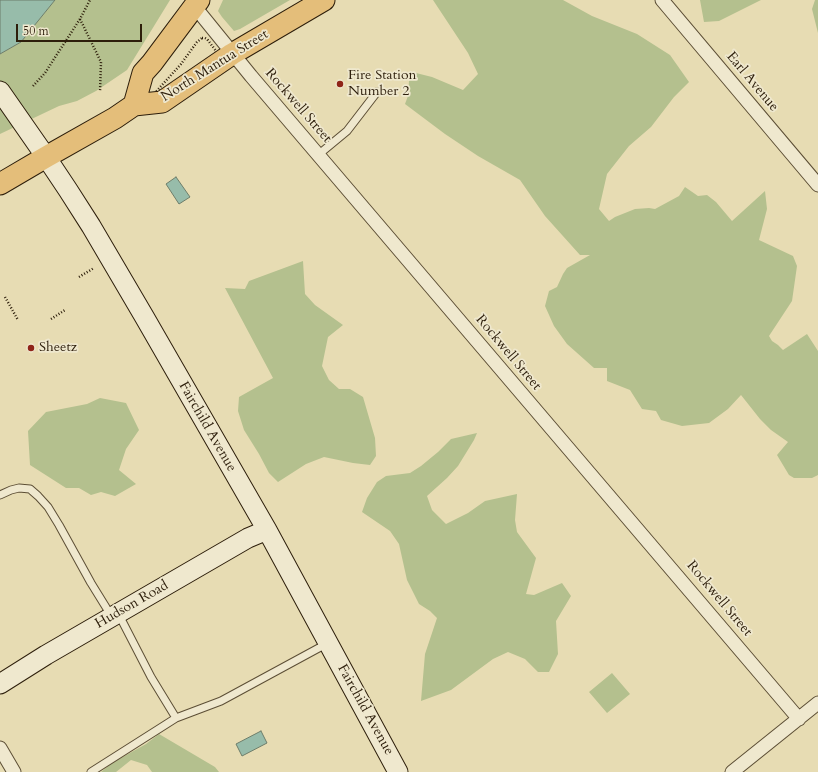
<!DOCTYPE html>
<style>
body{margin:0}
#map{position:relative;width:818px;height:772px;overflow:hidden;background:#e7dcb3;font-family:Cardo,serif}
canvas{display:block}
.scale{position:absolute;left:16px;top:24px;width:126px;height:18px;box-sizing:border-box;border:2px solid #2d1e0b;border-top:0;padding-left:5px;font-size:12px;line-height:14px;white-space:nowrap;color:#2d1e0b;-webkit-text-stroke:3px #efe8ce;paint-order:stroke}
</style>
<div id="map">
<canvas width="818" height="772"></canvas>
<div class="scale">50 m</div>
</div>
<script>
const ctx = document.querySelector('canvas').getContext('2d');
ctx.lineJoin = 'round';
function fillPath(path, color) { ctx.fillStyle = color; ctx.fill(path, 'evenodd'); }
const shape = rows => new Path2D(rows.map(r => 'M' + r).join(''));
function strokePath(path, color, width, dash) { ctx.strokeStyle = color; ctx.lineWidth = width; ctx.lineCap = dash ? 'butt' : 'round'; ctx.setLineDash(dash || []); ctx.stroke(path); }
function label(font, color, halo, rows, align = 'center') {
  ctx.font = font + ' Cardo,serif'; ctx.lineWidth = 3.5; ctx.setLineDash([]); ctx.textBaseline = 'middle'; ctx.strokeStyle = halo; ctx.fillStyle = color; for (const [text, x, y, turn = 0] of rows) {
    ctx.save(); ctx.translate(x, y); ctx.rotate((+turn || 0) * Math.PI / 180); ctx.textAlign = isNaN(turn) ? turn : align; if (halo) ctx.strokeText(text, 0, 0); ctx.fillText(text, 0, 0); ctx.restore();
  }
}
fillPath(shape([
 [55,0,170,0,127,70,96,91,77,101,59,106,0,134,0,54,21,42],
 [223,0,290,0,240,29,234,31,222,17,218,11],
 [433,0,563,0,592,16,637,34,670,55,689,82,674,97,651,127,629,146,607,174,599,209,609,221,615,217,635,209,649,208,655,209,679,196,685,187,698,196,707,195,716,202,732,221,765,191,767,209,759,240,793,256,797,266,792,301,769,336,772,341,778,345,783,350,807,334,818,351,818,475,812,478,794,478,789,475,777,455,788,442,771,430,760,419,741,395,728,409,709,423,682,426,661,420,656,411,642,409,630,390,607,381,607,368,594,368,567,344,554,326,545,306,549,291,557,287,563,274,567,268,590,255,580,255,545,216,520,180,478,156,445,134,405,104,408,96,409,81,412,72,432,77,463,90,478,74,468,53],
 [700,0,761,0,719,21,704,22],
 [815,0,818,0,818,33,812,9],
 [303,261,305,294,315,305,343,325,328,337,322,366,329,380,339,389,350,389,363,397,375,438,376,456,370,465,353,463,324,457,306,464,278,482,269,473,259,454,244,430,238,411,239,397,273,378,225,288,245,289,249,281],
 [100,398,126,403,139,430,126,449,119,470,136,484,115,496,101,492,91,495,79,488,66,488,30,465,28,431,46,412,87,404],
 [477,433,474,440,458,466,447,478,427,496,432,510,446,524,468,513,485,501,517,494,515,520,517,532,536,558,526,594,534,595,562,583,571,596,556,621,558,654,549,672,538,672,525,659,508,652,493,659,451,690,421,701,425,654,437,618,430,611,419,604,407,580,399,544,390,531,362,512,367,498,377,482,386,476,410,473,421,466,438,452,451,439],
 [612,673,630,694,607,713,589,692],
 [159,734,215,767,219,772,152,772,147,765,131,760,116,772,101,772,112,763,146,744]
]), '#b4c08e');
const water = shape([
 [0,0,55,0,21,42,0,54,0,0],
 [176,177,190,197,179,204,166,184,176,177],
 [261,731,267,743,242,756,236,744,261,731]
]);
fillPath(water, '#97bcaa');
strokePath(water, '#6d7d6a', 1);
const lane = shape([
 [318,155,347,131,377,92],
 [0,495,11,490,19,488,30,489,38,496,48,507,59,525,91,583,112,617],
 [118,613,151,677,176,718],
 [91,772,176,718,221,701,328,643]
]);
const street = shape([
 [662,0,818,185],
 [195,7,251,76,799,719],
 [0,748,14,772],
 [732,772,818,703]
]);
const secondary = shape([
 [0,91,46,157,68,190,91,226,145,318,267,530,398,772],
 [0,684,46,655,248,538,267,530]
]);
const primary = shape([
 [134,105,143,73,152,63,199,0],
 [0,184,46,157,115,118,134,105,162,102,232,54,324,0]
]);
strokePath(lane, '#5c4e35', 9);
strokePath(street, '#5c4e35', 15);
strokePath(secondary, '#2d1e0b', 21);
strokePath(primary, '#2d1e0b', 23);
strokePath(shape([
 [80,19,101,62,100,92],
 [202,38,205,38,207,39,216,51,216,54,214,57,155,95,154,94,181,64,197,42,202,38],
 [33,86,45,73,54,59,80,19,90,0],
 [79,277,94,268],
 [5,297,18,320],
 [51,319,65,310]
]), '#2d1e0b', 2.5, [1, 2]);
strokePath(lane, '#efe8ce', 7);
strokePath(street, '#efe8ce', 13);
strokePath(secondary, '#efe8ce', 19);
strokePath(primary, '#e4be7a', 21);
for (const [x, y, r, color] of [
 [340,84,4,"#8f2418"],
 [31,348,4,"#8f2418"]
]) { const dot = new Path2D(); dot.arc(x, y, r, 0, 2 * Math.PI); ctx.fillStyle = color; ctx.fill(dot); strokePath(dot, '#efe8ce', 1.5); }
label('14px', '#2d1e0b', '#efe8ce', [
 ["North Mantua Street",215,66,-32],
 ["Earl Avenue",752,82,50],
 ["Rockwell Street",298,106,49],
 ["Rockwell Street",508,353,50],
 ["Fairchild Avenue",207,427,60],
 ["Rockwell Street",719,599,50],
 ["Hudson Road",132,605,-30],
 ["Fairchild Avenue",365,710,61]
]);
label('14px', '#2d1e0b', '#efe8ce', [
 ["Fire Station",348,76],
 ["Number 2",348,92],
 ["Sheetz",39,348]
], 'left');
</script>
